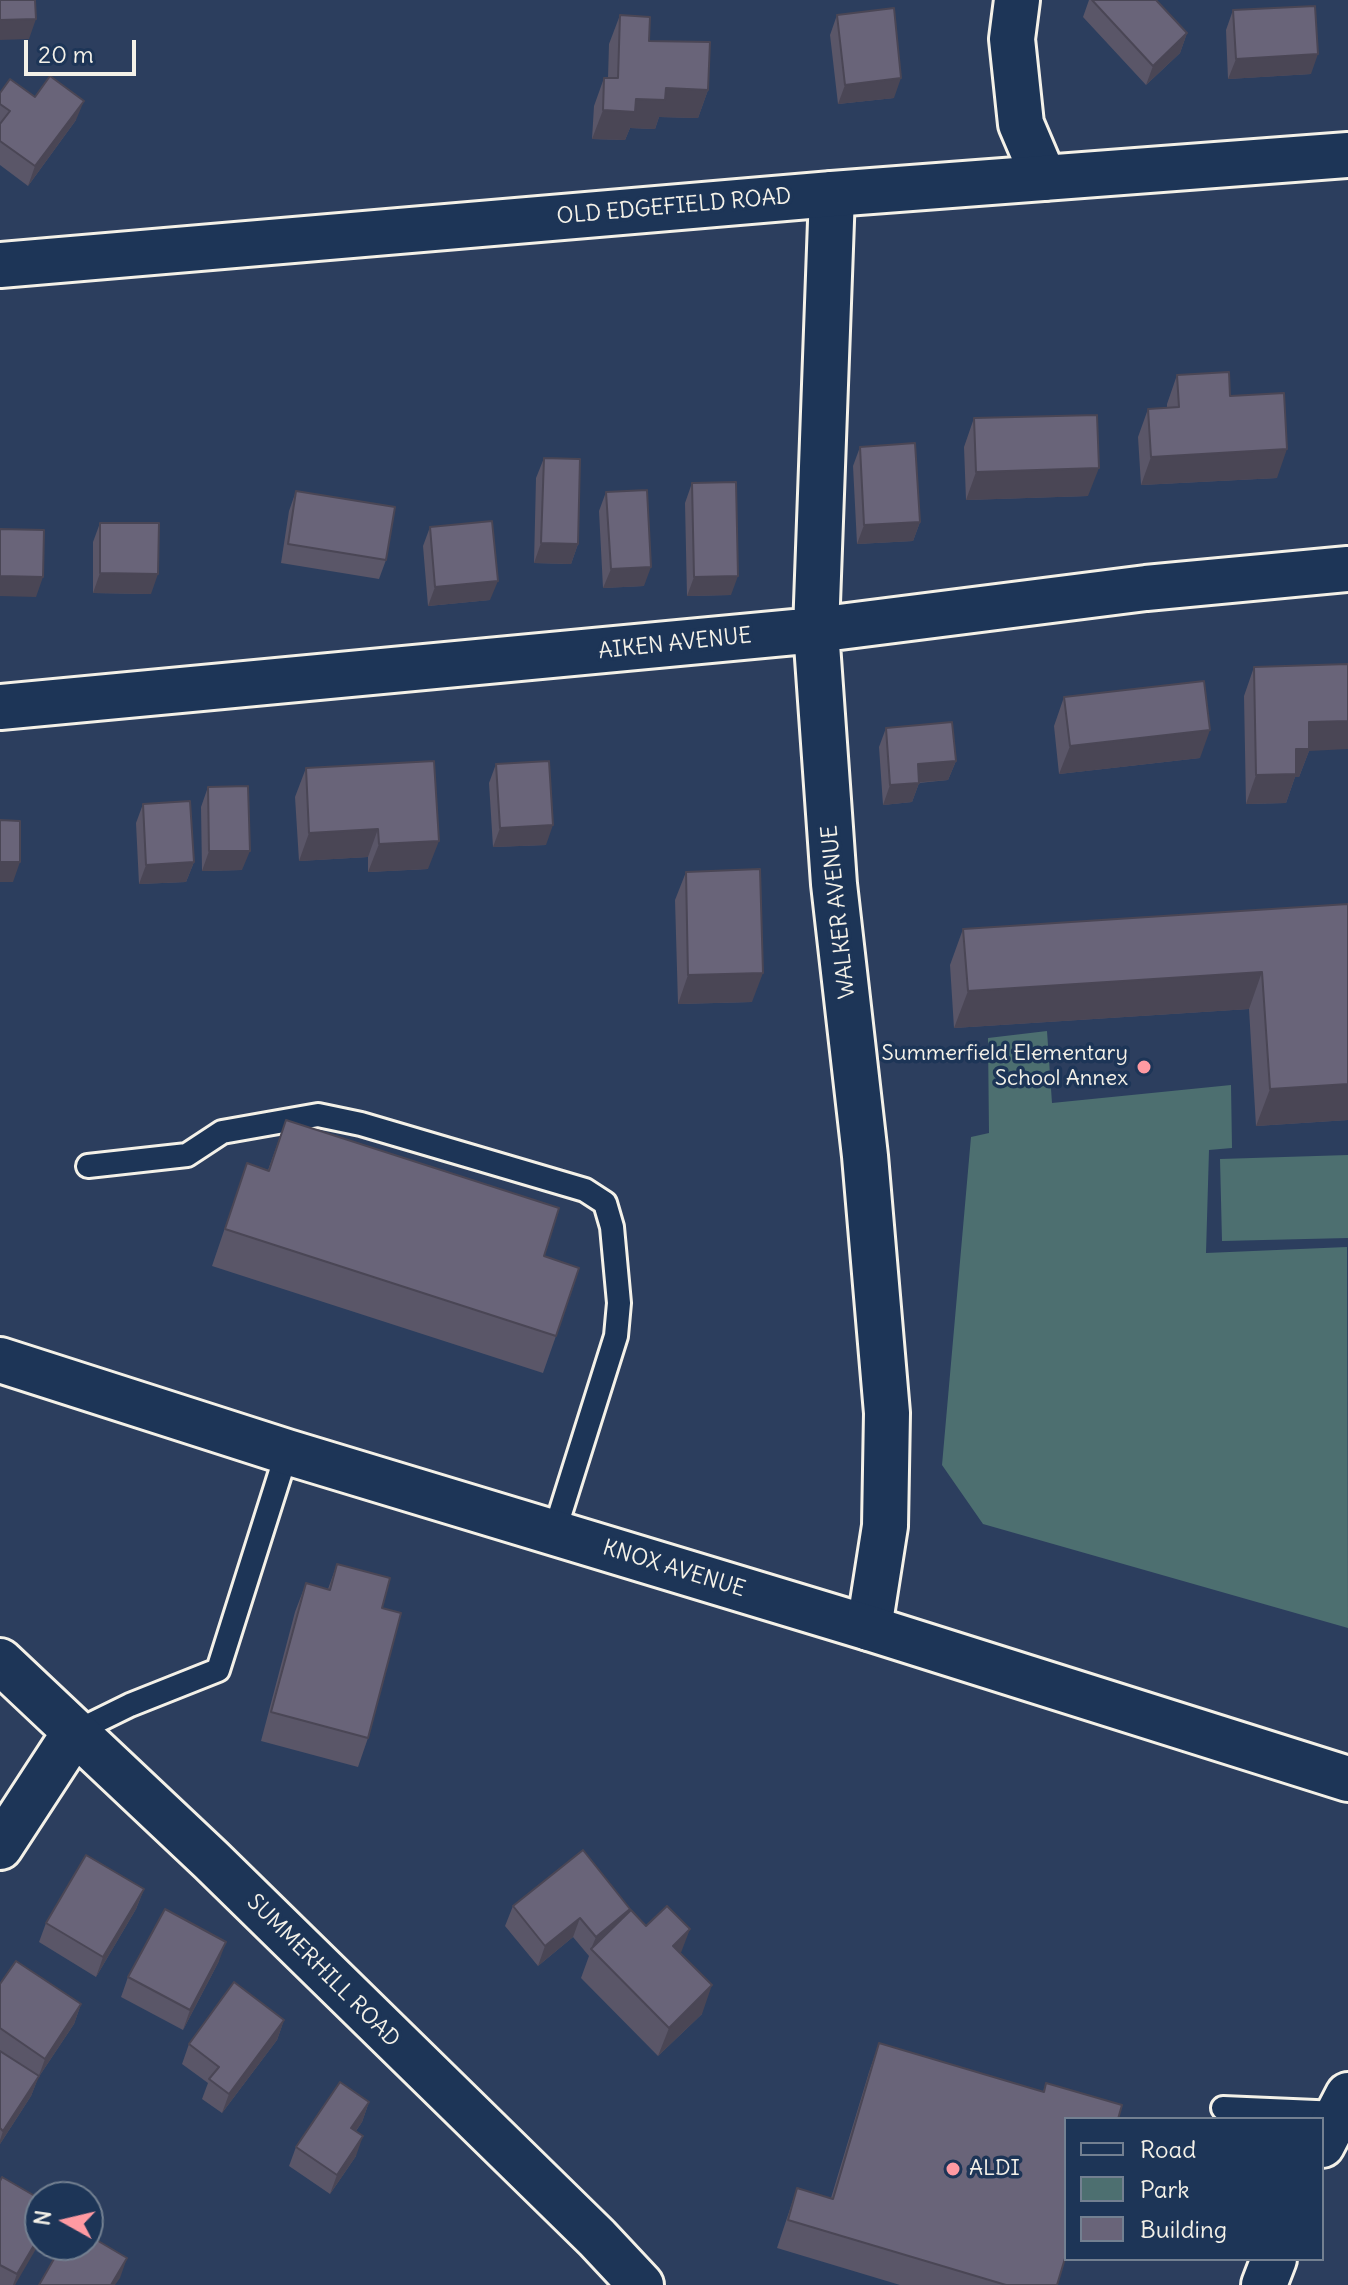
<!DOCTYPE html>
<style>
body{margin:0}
#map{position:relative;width:1348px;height:2285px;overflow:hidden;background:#2c3e5e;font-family:Delius,sans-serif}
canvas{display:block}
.legend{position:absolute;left:1064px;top:2117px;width:260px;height:144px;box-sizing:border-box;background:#1d3557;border:2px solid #738091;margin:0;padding:10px 14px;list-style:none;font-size:24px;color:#f4f1e8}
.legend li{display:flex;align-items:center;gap:16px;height:40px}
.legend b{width:40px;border:2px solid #738091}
.north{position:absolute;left:24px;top:2181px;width:80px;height:80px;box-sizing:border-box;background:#1d3557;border:2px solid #738091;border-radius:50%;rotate:278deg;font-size:22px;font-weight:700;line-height:32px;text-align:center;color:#f4f1e8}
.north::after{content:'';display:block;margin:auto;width:28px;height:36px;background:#ff9aa2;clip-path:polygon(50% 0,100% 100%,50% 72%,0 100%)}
.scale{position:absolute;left:24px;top:40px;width:112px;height:36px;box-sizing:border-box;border:4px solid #f4f1e8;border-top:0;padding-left:10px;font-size:24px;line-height:28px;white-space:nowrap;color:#f4f1e8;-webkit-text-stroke:6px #1d3557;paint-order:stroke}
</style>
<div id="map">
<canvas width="1348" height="2285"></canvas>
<ul class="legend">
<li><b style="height:10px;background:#1d3557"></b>Road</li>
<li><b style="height:22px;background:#4d6f70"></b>Park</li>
<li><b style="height:22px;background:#696479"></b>Building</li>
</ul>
<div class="north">N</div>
<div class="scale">20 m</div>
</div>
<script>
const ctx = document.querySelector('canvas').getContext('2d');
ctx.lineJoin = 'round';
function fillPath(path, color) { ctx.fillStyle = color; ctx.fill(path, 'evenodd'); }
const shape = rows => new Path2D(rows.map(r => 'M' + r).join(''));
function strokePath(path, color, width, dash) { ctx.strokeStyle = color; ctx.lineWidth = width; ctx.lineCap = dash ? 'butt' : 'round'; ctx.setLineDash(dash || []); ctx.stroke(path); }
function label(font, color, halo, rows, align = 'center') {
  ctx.font = font + ' Delius,sans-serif'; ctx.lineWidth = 7; ctx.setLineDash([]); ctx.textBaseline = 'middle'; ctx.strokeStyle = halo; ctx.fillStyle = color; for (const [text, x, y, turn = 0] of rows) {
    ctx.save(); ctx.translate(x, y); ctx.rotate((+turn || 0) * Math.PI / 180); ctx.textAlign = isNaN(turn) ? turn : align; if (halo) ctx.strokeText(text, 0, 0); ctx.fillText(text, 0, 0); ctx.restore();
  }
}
fillPath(shape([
 [1047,1031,1052,1103,1231,1085,1232,1148,1209,1150,1206,1253,1347,1247,1348,1628,983,1524,942,1465,971,1137,989,1133,988,1038],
 [1348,1155,1348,1238,1222,1241,1220,1159]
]), '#4d6f70');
const service = shape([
 [88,1166,187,1155,222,1132,318,1115,361,1124,585,1190,605,1203,612,1227,619,1303,616,1336,554,1533],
 [75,1732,130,1705,218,1670,287,1452],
 [1223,2108,1339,2113]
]);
const minor = shape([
 [1017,0,1012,39,1021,124,1044,178],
 [832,194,816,630,834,884,865,1156,887,1413,885,1526,869,1628],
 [0,707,816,630,1146,588,1348,569],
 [0,1661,211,1860,597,2238,641,2285],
 [0,1847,75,1732]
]);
const tertiary = shape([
 [0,265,832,194,1348,155],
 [1322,2145,1348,2095],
 [1264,2285,1274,2259]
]);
const primary = shape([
 [0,1360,287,1452,869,1628,1348,1779]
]);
strokePath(service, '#f4f1e8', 28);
strokePath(minor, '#f4f1e8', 50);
strokePath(tertiary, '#f4f1e8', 50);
strokePath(primary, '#f4f1e8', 50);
strokePath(service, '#1d3557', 22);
strokePath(minor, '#1d3557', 44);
strokePath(tertiary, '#1d3557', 44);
strokePath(primary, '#1d3557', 44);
fillPath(shape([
 [1089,0,1156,0,1187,33,1180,53,1146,85,1083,17],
 [1233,10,1311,74,1228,79,1226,30],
 [620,15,708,90,698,118,659,117,655,129,630,128,625,140,592,139,594,106,604,78,608,78,609,44],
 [837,15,894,98,838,104,830,35],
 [0,93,35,97,76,120,28,186,0,165],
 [1177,375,1230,396,1277,478,1141,485,1138,437,1148,409,1167,408,1167,404],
 [974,418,1088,496,966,500,964,447],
 [860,447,920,522,913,541,857,544,853,466],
 [544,458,578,544,571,564,534,563,536,478],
 [692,483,731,595,687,596,685,503],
 [296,491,386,560,379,579,281,563,289,511],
 [606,492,644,586,603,588,599,511],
 [100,523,151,594,93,593,93,542],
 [430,527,490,600,428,606,423,546],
 [1254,667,1309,751,1299,777,1295,777,1286,803,1246,804,1244,696],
 [1064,697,1200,758,1059,774,1054,726],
 [886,728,956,761,948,780,919,783,912,802,883,805,879,747],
 [496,764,546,845,493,847,489,783],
 [306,768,428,869,368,872,368,857,299,861,295,797],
 [208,787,242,870,202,871,201,807],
 [143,804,194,862,186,882,139,884,136,823],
 [686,872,752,1002,678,1004,675,900],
 [1348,904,1348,1120,1256,1126,1249,1009,954,1028,950,965,963,929],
 [286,1120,544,1256,556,1336,543,1373,212,1266,247,1163,268,1170],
 [337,1564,368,1738,358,1767,261,1741,295,1612,306,1583,328,1589],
 [144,1889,136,1909,96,1977,39,1942,46,1923],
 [513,1906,629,1911,681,1953,702,2014,658,2056,581,1978,589,1956,573,1937,538,1966,505,1926],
 [219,1961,183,2030,121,1997,128,1977],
 [0,1984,81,2004,74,2024,38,2078,31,2096,0,2144],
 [284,2020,277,2040,222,2113,202,2099,208,2083,182,2064,189,2044],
 [879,2043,1043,2092,1046,2083,1066,2119,1057,2285,900,2285,777,2248,797,2188,831,2198,869,2072],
 [369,2102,362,2122,356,2131,356,2156,330,2194,289,2166,296,2147],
 [0,2181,40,2199,15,2285,0,2285]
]), '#5a5668');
fillPath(shape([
 [36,19,29,39,0,40,0,20],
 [1187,33,1180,53,1146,85,1153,66],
 [1318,54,1311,74,1228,79,1236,59],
 [901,78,894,98,838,104,845,85],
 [666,88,708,90,698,118,659,117,655,129,630,128,625,140,592,139,603,110],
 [84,101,76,120,28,186,35,166],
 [1287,449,1277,478,1141,485,1151,457],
 [1099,468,1088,496,966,500,976,472],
 [920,522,913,541,857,544,864,525],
 [541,543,578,544,571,564,534,563],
 [651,567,644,586,603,588,611,569],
 [100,573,158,574,151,594,93,593],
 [0,576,43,577,36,597,0,596],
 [738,576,731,595,687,596,694,577],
 [498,581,490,600,428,606,435,587],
 [1348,721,1348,749,1309,751,1299,777,1295,777,1286,803,1246,804,1256,775,1296,749,1309,722],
 [1210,730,1200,758,1059,774,1070,746],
 [956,761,948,780,911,783,918,764],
 [919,783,912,802,883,805,890,785],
 [553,825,546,845,493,847,500,828],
 [378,829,368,857,299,861,309,833],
 [439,841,428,869,368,872,379,844],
 [209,851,250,851,242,870,202,871],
 [0,862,20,862,13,882,0,882],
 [194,862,186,882,139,884,146,865],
 [1262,972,1249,1009,954,1028,968,991],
 [763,973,752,1002,678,1004,688,975],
 [1348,1084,1348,1120,1256,1126,1270,1089],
 [144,1889,136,1909,96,1977,103,1957],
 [630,1909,623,1928,591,1949,596,1937],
 [580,1918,573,1937,538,1966,545,1946],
 [690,1929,679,1958,673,1946],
 [226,1942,219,1961,183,2030,190,2010],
 [712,1985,702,2014,658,2056,669,2028],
 [81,2004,74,2024,38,2078,45,2059],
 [284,2020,277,2040,222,2113,229,2094],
 [39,2076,31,2096,0,2144,0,2140,3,2131],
 [369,2102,362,2122,344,2148,351,2128],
 [363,2136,356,2156,330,2194,337,2175],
 [40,2235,40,2242,15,2285,13,2285,17,2274],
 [127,2258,120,2278,115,2285,111,2285]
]), '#4a4655');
const building = shape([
 [0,0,35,0,36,19,0,20,0,0],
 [1092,0,1156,0,1187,33,1153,66,1092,0],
 [1315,6,1318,54,1236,59,1233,10,1315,6],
 [894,8,901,78,845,85,837,15,894,8],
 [620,15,650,17,649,41,710,42,708,90,666,88,665,100,636,99,635,112,603,110,604,78,618,78,620,15],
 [50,76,84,101,35,166,0,141,0,124,10,111,0,104,0,93,10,79,35,97,50,76],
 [1229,372,1230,396,1284,393,1287,449,1151,457,1148,409,1179,407,1177,375,1229,372],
 [1097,415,1099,468,976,472,974,418,1097,415],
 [915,443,920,522,864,525,860,447,915,443],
 [544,458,580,459,578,544,541,543,544,458],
 [736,482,738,576,694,577,692,483,736,482],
 [647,490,651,567,611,569,606,492,647,490],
 [296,491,395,507,386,560,288,544,296,491],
 [492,521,498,581,435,587,430,527,492,521],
 [100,523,159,523,158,574,100,573,100,523],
 [0,529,44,530,43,577,0,576,0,529],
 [1348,664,1348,721,1309,722,1309,749,1296,749,1296,774,1256,775,1254,667,1348,664],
 [1204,681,1210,730,1070,746,1064,697,1204,681],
 [952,722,956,761,918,764,919,783,890,785,886,728,952,722],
 [434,761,439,841,379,844,378,829,309,833,306,768,434,761],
 [549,761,553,825,500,828,496,764,549,761],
 [248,786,250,851,209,851,208,787,248,786],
 [190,801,194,862,146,865,143,804,190,801],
 [0,820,20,821,20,862,0,862,0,820],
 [760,869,763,973,688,975,686,872,760,869],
 [1348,904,1348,1084,1270,1089,1262,972,968,991,963,929,1348,904],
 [286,1120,559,1208,544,1256,579,1268,556,1336,225,1229,247,1163,269,1171,286,1120],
 [337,1564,390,1578,382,1608,401,1613,368,1738,271,1712,306,1583,330,1590,337,1564],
 [583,1850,630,1909,596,1937,580,1918,545,1946,513,1906,583,1850],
 [86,1855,144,1889,103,1957,46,1923,86,1855],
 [667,1906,690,1929,673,1946,712,1985,669,2028,591,1949,631,1910,646,1926,667,1906],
 [165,1909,226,1942,190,2010,128,1977,165,1909],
 [16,1961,81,2004,45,2059,0,2028,0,1984,16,1961],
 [234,1982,284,2020,229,2094,209,2079,219,2067,189,2044,234,1982],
 [879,2043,1044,2092,1046,2083,1122,2105,1118,2119,1066,2119,1066,2255,1057,2285,1006,2285,788,2220,797,2188,833,2199,879,2043],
 [0,2051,39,2076,3,2131,0,2128,0,2051],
 [340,2082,369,2102,351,2128,363,2136,337,2175,296,2147,340,2082],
 [2,2177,40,2199,40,2235,17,2274,0,2265,0,2181,2,2177],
 [88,2235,127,2258,111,2285,39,2285,62,2245,88,2245,88,2235]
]);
fillPath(building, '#696479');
strokePath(building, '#4a4655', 2);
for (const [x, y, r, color] of [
 [1144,1067,8,"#ff9aa2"],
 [953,2169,8,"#ff9aa2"]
]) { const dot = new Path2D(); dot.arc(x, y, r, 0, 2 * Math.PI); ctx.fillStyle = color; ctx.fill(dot); strokePath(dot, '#1d3557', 3); }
label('22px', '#f4f1e8', '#1d3557', [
 ["OLD EDGEFIELD ROAD",674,207,-5],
 ["AIKEN AVENUE",675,644,-6],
 ["WALKER AVENUE",839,912,-96],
 ["KNOX AVENUE",674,1569,17],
 ["SUMMERHILL ROAD",323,1971,45]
]);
label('22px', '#f4f1e8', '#1d3557', [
 ["Summerfield Elementary",1128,1054],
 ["School Annex",1128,1079],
 ["ALDI",969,2169,"left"]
], 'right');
</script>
